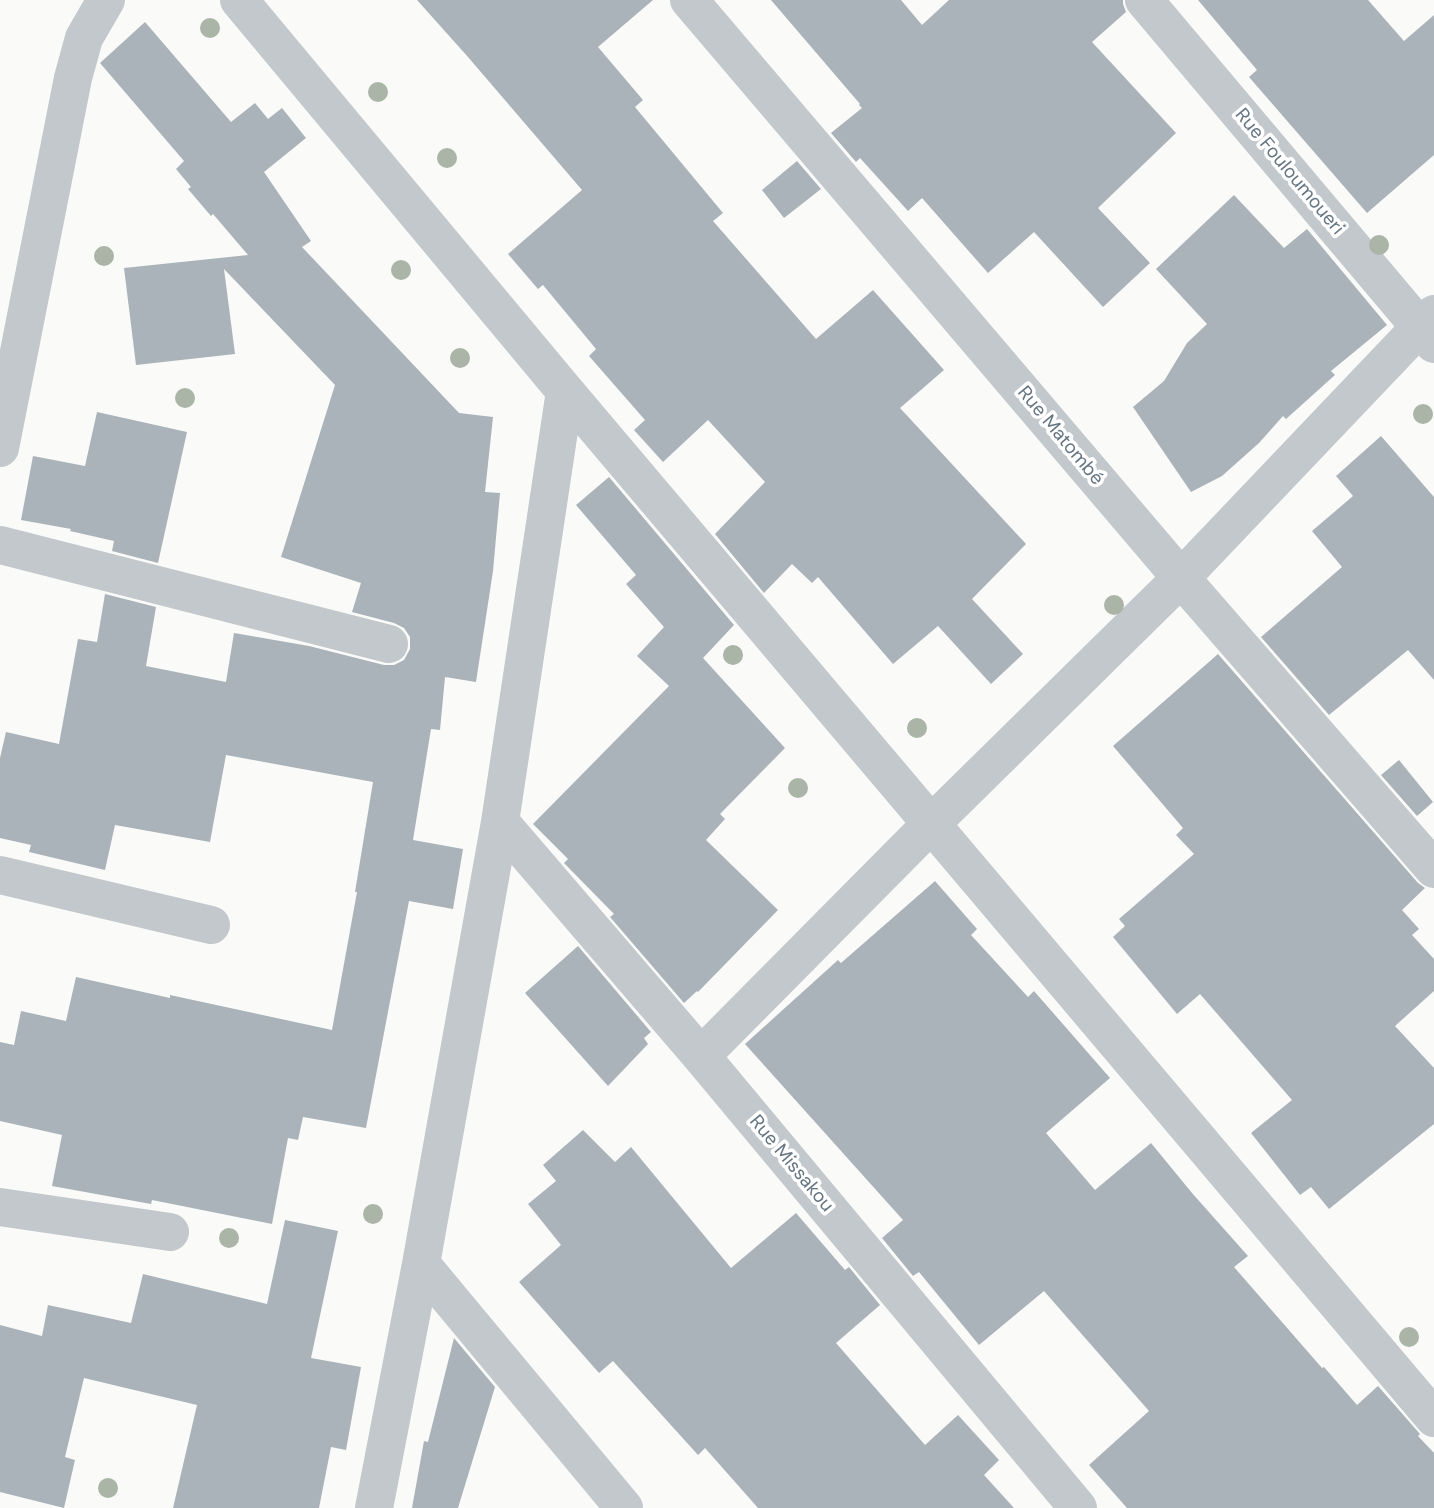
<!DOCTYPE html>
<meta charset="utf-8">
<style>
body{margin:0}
canvas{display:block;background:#fafaf8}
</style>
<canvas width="1434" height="1508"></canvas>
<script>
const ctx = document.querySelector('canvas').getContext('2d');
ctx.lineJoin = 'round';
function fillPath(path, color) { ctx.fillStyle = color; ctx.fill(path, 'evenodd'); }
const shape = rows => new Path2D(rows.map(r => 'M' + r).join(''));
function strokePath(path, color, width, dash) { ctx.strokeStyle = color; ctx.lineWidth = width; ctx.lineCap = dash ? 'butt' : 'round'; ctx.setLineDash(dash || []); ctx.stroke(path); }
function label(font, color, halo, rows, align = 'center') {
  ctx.font = font + ' "DM Sans",sans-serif'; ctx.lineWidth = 7; ctx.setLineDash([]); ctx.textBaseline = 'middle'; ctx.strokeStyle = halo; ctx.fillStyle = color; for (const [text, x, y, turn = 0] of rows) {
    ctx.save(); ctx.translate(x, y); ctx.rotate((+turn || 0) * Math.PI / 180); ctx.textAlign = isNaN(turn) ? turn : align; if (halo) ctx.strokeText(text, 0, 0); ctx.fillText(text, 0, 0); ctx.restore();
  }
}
fillPath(shape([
 [417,0,653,0,598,47,643,100,635,107,723,213,713,221,816,339,873,290,944,370,900,408,1026,544,972,599,1023,654,991,684,938,626,893,664,818,577,812,583,792,564,764,593,715,534,765,482,708,420,663,462,634,430,645,420,589,356,596,349,543,285,538,289,508,254,582,190,468,57],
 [771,0,901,0,922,25,949,0,1123,0,1123,4,1126,12,1092,42,1176,133,1098,208,1150,263,1103,307,1034,232,988,273,922,198,908,211,860,158,856,162,831,133,862,108,859,105,860,104],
 [1198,0,1368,0,1404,41,1434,15,1434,155,1367,213,1249,77,1257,70],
 [145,22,231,122,255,103,268,119,282,108,306,138,264,172,311,241,302,247,459,413,493,417,485,492,500,493,493,571,476,682,445,677,440,730,431,729,413,840,463,849,453,909,409,901,366,1128,303,1117,298,1140,288,1138,272,1224,152,1200,151,1204,52,1186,62,1135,0,1121,0,1042,14,1045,21,1011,66,1021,76,977,170,998,170,995,332,1030,357,892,355,892,373,782,226,755,210,842,115,825,105,870,29,852,31,845,0,838,0,758,6,732,59,744,78,639,97,642,105,594,156,607,146,666,226,682,234,633,309,646,384,665,394,665,404,660,410,649,410,637,404,628,394,623,352,612,361,583,281,557,335,385,224,269,235,354,136,365,124,268,248,255,213,214,211,216,188,189,191,187,176,169,184,161,100,63],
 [797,161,821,189,784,218,762,190],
 [1234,195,1284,248,1307,229,1387,325,1331,371,1335,375,1286,419,1283,416,1259,443,1222,476,1191,492,1133,407,1164,381,1187,343,1207,324,1156,269],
 [97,412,187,432,158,563,112,551,114,541,70,531,71,529,21,520,33,456,85,466],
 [1381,436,1434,497,1434,680,1408,650,1329,715,1261,637,1342,567,1312,531,1353,496,1336,476],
 [609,477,734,625,703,658,785,748,720,814,725,819,706,840,778,910,698,992,697,991,684,1003,610,917,614,914,564,863,568,859,533,824,669,686,637,656,664,627,626,584,636,575,576,505],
 [1218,654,1418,883,1425,888,1402,910,1419,929,1412,935,1434,959,1434,991,1395,1026,1434,1068,1434,1124,1329,1209,1311,1187,1300,1195,1251,1133,1292,1100,1200,994,1177,1014,1113,937,1125,926,1119,919,1194,854,1176,835,1183,828,1113,746],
 [1399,760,1433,802,1417,816,1381,775],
 [935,881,977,929,971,935,1028,997,1034,991,1110,1078,1046,1133,1095,1190,1151,1143,1192,1193,1248,1256,1234,1267,1322,1368,1324,1367,1357,1405,1378,1386,1420,1434,1418,1436,1434,1453,1434,1508,1127,1508,1089,1465,1149,1411,1044,1291,979,1345,919,1272,913,1276,882,1238,903,1220,745,1044,838,960,841,963],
 [578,946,651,1032,644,1038,648,1044,608,1086,525,993],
 [583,1130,615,1162,631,1147,731,1268,796,1213,845,1270,849,1267,880,1305,836,1343,925,1445,958,1415,999,1460,984,1475,1014,1508,758,1508,705,1448,698,1455,613,1361,599,1373,519,1282,561,1245,528,1204,556,1181,543,1165],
 [285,1220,338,1231,311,1358,361,1367,346,1450,331,1447,319,1508,173,1508,197,1405,84,1378,65,1457,75,1460,64,1508,0,1492,0,1325,42,1336,48,1305,131,1323,143,1274,267,1304],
 [454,1338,495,1387,458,1508,412,1508,424,1441,428,1442]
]), '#aab3b9');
strokePath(shape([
 [239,0,565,391,1434,1418],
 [689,0,1181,578,1434,869],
 [1144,0,1434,344],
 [0,448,73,78,84,38,106,0],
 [0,545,389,644],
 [500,822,701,1056,1078,1508],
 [0,875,211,925],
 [701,1056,931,824,1181,578,1420,327,1434,314],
 [0,1207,170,1232],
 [421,1264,624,1508],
 [374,1508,421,1264,500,822,565,391]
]), '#c3c8cc', 38);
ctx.fillStyle = '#aab4a7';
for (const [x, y] of [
 [210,28],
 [378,92],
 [447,158],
 [1379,245],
 [104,256],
 [401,270],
 [460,358],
 [185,398],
 [1423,414],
 [1114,605],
 [733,655],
 [917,728],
 [798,788],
 [373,1214],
 [229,1238],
 [1409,1337],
 [108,1488]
]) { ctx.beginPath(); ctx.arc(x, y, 10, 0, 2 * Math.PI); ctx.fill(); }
label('19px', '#657683', '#fff', [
 ["Rue Fouloumoueri",1289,172,50],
 ["Rue Matombé",1060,436,50],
 ["Rue Missakou",791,1164,50]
]);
</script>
